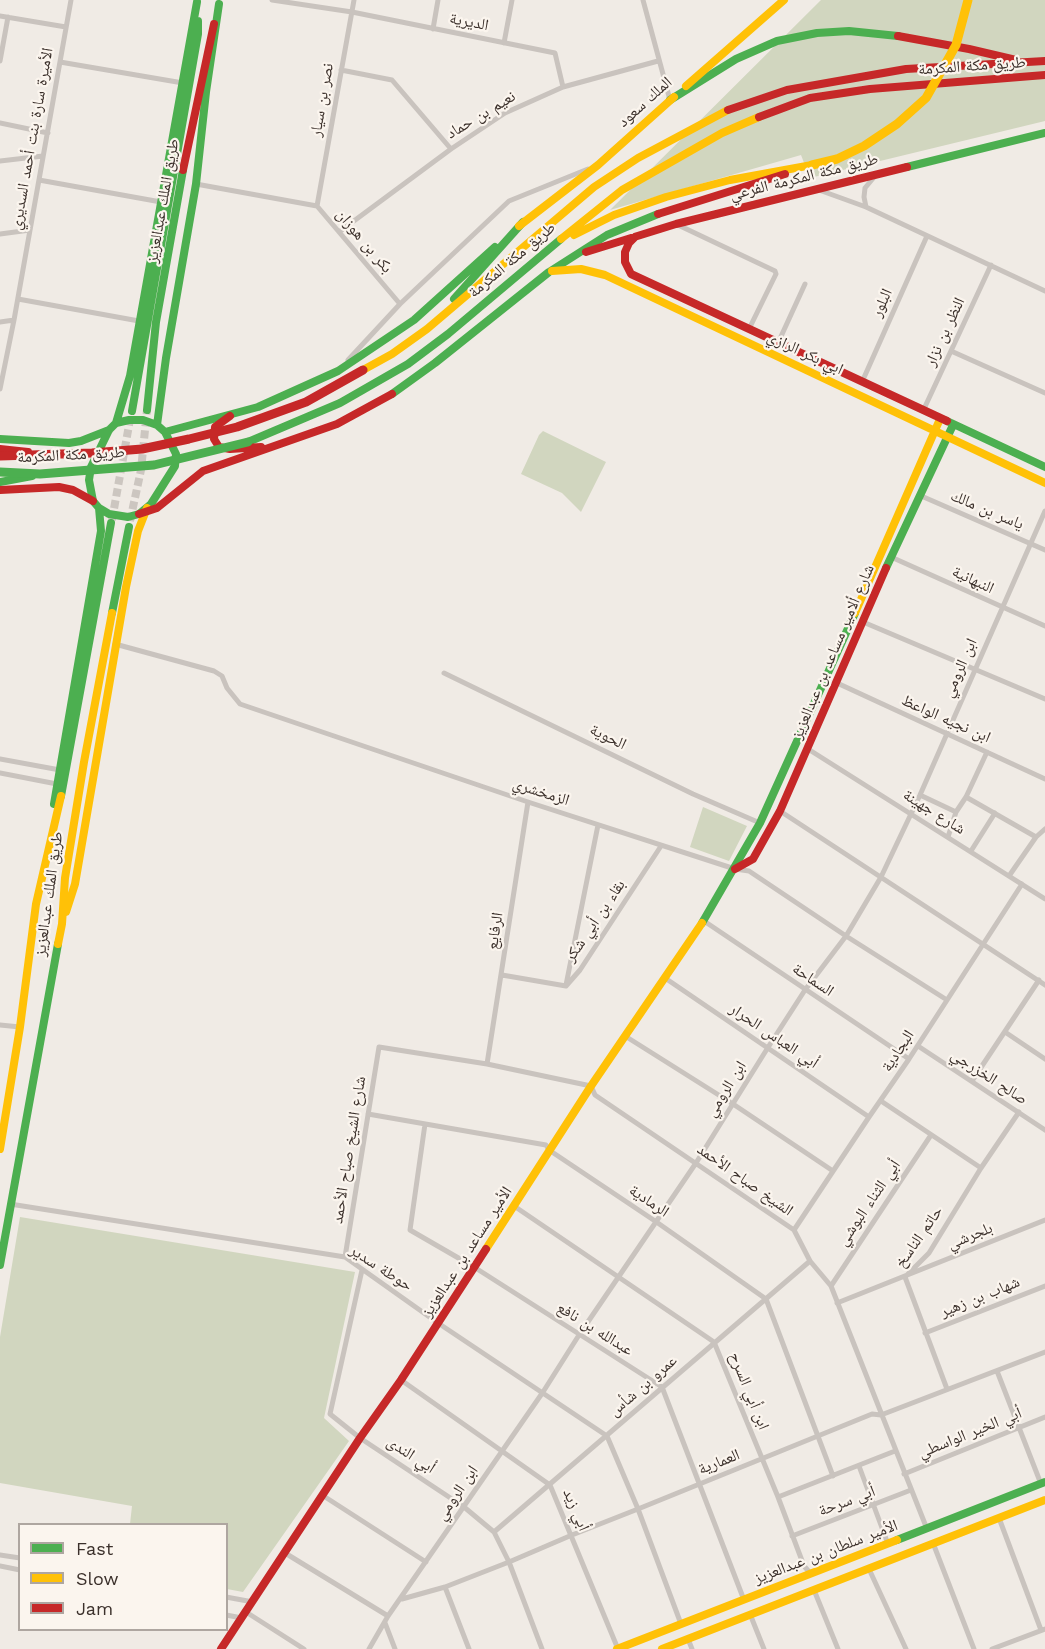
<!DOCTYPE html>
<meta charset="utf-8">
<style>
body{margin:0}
#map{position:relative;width:1045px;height:1649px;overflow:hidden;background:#f0ebe5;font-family:"Work Sans",sans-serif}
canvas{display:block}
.legend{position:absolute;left:18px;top:1523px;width:210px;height:108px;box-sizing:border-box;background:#fbf5ee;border:2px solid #aea6a0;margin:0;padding:8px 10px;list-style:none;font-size:18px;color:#3b302b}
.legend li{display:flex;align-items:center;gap:12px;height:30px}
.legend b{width:30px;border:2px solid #aea6a0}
</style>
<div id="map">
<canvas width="1045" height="1649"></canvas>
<ul class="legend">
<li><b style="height:8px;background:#4caf50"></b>Fast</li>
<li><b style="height:8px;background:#ffc107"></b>Slow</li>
<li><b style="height:8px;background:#c62828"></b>Jam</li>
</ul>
</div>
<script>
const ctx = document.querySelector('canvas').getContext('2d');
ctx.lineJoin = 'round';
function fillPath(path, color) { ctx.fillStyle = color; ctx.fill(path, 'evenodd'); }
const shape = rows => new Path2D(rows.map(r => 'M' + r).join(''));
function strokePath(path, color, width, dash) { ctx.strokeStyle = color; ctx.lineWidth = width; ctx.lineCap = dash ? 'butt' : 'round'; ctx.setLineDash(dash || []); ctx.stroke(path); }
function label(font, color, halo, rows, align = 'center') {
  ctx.font = font + ' "Work Sans","Noto Naskh Arabic",sans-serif'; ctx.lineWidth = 4.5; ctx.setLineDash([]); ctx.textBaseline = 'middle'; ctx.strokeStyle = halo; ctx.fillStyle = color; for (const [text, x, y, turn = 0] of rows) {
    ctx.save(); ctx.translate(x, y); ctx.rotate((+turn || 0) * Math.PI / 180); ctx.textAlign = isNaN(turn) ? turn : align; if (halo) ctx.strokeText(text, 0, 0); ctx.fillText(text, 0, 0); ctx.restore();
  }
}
fillPath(shape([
 [821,0,1045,0,1045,121,810,178,801,155,610,210],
 [543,431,606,462,581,512,562,493,521,474,539,435],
 [703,807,747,826,729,861,690,847],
 [20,1217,355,1272,324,1418,349,1441,243,1592,227,1589,226,1524,130,1524,132,1506,0,1483,0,1337]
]), '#d1d6bf');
strokePath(shape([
 [112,520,131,414],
 [130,521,141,470,147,410]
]), '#ccc6c0', 8, [8, 4]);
strokePath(shape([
 [272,0,352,12,555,53,563,87],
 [643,0,670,100],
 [0,16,66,27],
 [433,29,438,0],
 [504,43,512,0],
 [0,61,8,17],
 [60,62,183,83],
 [341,70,392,80,451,149],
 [0,123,48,133],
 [0,161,43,156],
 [39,180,161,202],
 [196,184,317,206,400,304],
 [819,190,866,207,1045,291],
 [317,206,354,0],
 [866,207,864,197,865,188,875,176],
 [678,225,775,271,776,274,749,329],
 [339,232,451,149,505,113,563,87,658,61],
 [0,234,30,230],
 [18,299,139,321],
 [0,322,14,320],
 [778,343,805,284],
 [951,351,1045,393],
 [348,360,400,304,509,201,588,169],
 [862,382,927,236],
 [0,389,14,320,71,0],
 [923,411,991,265],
 [919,495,1045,550],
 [891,557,1045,626],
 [863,622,1045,699],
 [115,644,214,671,222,676,227,688,240,704,528,802,735,869,749,871,846,936,947,1000],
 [444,673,693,794,760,823],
 [837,683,1045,779],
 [808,749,1045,899],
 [0,759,60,770],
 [0,773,57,784],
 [920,795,956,812],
 [966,797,1036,837],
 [780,811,1045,985],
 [948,837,956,812,966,797,987,752],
 [971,851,995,813],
 [1009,876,1036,837,1045,829],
 [704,921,909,1059],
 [502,975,566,986,580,970,661,846],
 [665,978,869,1117],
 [566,985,598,825],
 [0,1025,20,1027],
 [1005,1032,1045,1059],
 [625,1036,733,1104,833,1171],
 [918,1046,1045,1130],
 [487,1064,528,802],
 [972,1081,1039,980],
 [881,1101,981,1168],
 [368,1114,546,1145,549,1150,655,1221,766,1299,833,1476],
 [425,1124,410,1230,474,1267,662,1387,744,1600],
 [10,1204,345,1257,438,1323,607,1436,638,1509,681,1624],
 [514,1206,714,1342,778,1497,804,1566,811,1574],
 [794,1230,869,1117,909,1059,1022,884],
 [345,1257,379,1047,487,1064,591,1086,595,1095,794,1230,810,1261,831,1286,927,1529],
 [362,1270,330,1414,360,1438,464,1507,494,1532,509,1562,542,1649],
 [831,1286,931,1135],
 [837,1303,1045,1220],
 [925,1333,1045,1286],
 [997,1371,1041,1484],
 [401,1380,550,1485,618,1649],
 [947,1389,905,1277,929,1253,981,1168,1019,1112],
 [859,1466,888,1544],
 [904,1474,1045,1417],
 [322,1495,426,1562],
 [778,1497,895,1451],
 [999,1518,1041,1630],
 [494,1532,810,1261],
 [792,1536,911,1490],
 [933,1543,974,1649],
 [285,1553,388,1616],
 [0,1555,20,1558],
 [0,1566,20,1570],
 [869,1569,906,1649],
 [445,1587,469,1649],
 [814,1590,838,1649],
 [226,1597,253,1602],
 [402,1599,445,1587,509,1562,572,1535,638,1509,872,1414,881,1415,1045,1352],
 [246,1612,304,1649],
 [750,1614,764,1649],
 [226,1615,242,1618],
 [385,1623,395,1649],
 [688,1639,692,1649],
 [369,1649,388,1616,543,1392,579,1335,696,1163,767,1049,805,990,846,936,881,877,920,795,1045,511],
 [992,1649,1045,1629]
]), '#c9c3be', 5);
strokePath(shape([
 [670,100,736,59,777,41,817,33,849,31,898,36],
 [907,167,1045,133],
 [454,299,523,222],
 [392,394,435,363,549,272,607,235,658,214],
 [147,410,156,322,183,170],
 [132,411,198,34,198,21],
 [129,420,143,420,157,425,165,432,176,454,175,466,151,504,139,514,128,517,109,514,99,508,93,501,89,480,91,467,109,430,116,423,129,420],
 [947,421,1045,467],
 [116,423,130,376,197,2],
 [157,425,166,358,196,184,206,92,219,4],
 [165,432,258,407,338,371,414,320,495,247],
 [0,439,69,443,81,441,109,430],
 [248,442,340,403,408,364,448,334,561,239],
 [0,482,32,476],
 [886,568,953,425],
 [112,613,129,527],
 [61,796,111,523],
 [54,804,101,531,99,508],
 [702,923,760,823,855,613],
 [0,1265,58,944],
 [897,1540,1045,1482]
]), '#4caf50', 8);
strokePath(shape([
 [686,86,784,0],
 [519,226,598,165,674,97],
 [574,235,614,215,666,197,730,180,812,165],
 [561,239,622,190,722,133,759,117],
 [552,271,581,269,605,275,1045,483],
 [363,370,392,354,427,329,594,187,638,158,728,110],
 [855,613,940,419],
 [66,912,75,884,126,587,138,531,147,508],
 [58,944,62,924,65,878,84,762,112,613],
 [0,1149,20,1027,36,904,61,796],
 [486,1249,591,1086,702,923],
 [617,1649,897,1540],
 [662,1649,1045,1500]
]), '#ffc107', 8);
strokePath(shape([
 [898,36,969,49,1016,60],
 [728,110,787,90,906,69,1045,61],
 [759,117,810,98,870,89,1045,75],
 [183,170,214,24],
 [658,214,785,174],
 [635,237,629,243,625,252,625,262,631,274,947,421],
 [586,252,676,224,907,167],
 [230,416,215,427,214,439,219,447,230,449,261,447],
 [0,449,28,452],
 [0,490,59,487,73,490,93,501],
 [139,514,157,508,203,471,337,424,392,394],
 [735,869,753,859,780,811,886,568],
 [221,1649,360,1438,401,1380,486,1249]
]), '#c62828', 8);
strokePath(shape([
 [0,472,40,474,154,465,248,442]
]), '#4caf50', 9);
strokePath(shape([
 [812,165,837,159,864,146,897,124,926,98,956,45,968,0]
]), '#ffc107', 9);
strokePath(shape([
 [0,456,92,453,142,449,189,439,237,427,306,402,363,370]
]), '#c62828', 9);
label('16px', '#3b302b', '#fbf5ee', [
 ["الديرية",469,22,11],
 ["طريق مكة المكرمة",972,66,-4],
 ["نصر بن سيار",322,100,-80],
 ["الملك سعود",645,102,-42],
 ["نعيم بن حماد",481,115,-31],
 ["الأميرة سارة بنت أحمد السديري",32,139,-80],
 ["طريق مكة المكرمة الفرعي",804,177,-14],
 ["طريق الملك عبدالعزيز",163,201,-80],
 ["بكر بن هوزان",364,241,50],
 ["طريق مكة المكرمة",512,260,-40],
 ["البلور",882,303,-66],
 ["النظر بن نزار",945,332,-65],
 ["ابي بكر الرازي",805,353,25],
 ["طريق مكة المكرمة",71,455,-3],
 ["ياسر بن مالك",987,510,23],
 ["النبهانية",973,580,25],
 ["شارع ألامير مساعد بن عبدالعزيز",833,652,-67],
 ["ابن الرومي",960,668,-66],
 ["ابن نجيه الواعظ",946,719,24],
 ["الحوية",608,737,26],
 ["الزمخشري",541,792,18],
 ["شارع جهينة",934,812,32],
 ["طريق الملك عبدالعزيز",49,894,-82],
 ["بقاء بن أبي شكر",595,921,-56],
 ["الرفايع",495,931,-81],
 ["السماحة",813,980,34],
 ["أبي العباس الحرار",774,1036,34],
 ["البجادية",898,1051,-57],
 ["صالح الخزرجي",989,1077,33],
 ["ابن الرومي",726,1089,-58],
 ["شارع الشيخ صباح الأحمد",349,1150,-81],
 ["الشيخ صباح الأحمد",745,1180,35],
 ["الرمادية",649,1201,34],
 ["أبي الثناء البوشي",869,1203,-56],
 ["بلجرشي",970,1236,-22],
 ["حاتم الناسخ",919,1237,-55],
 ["الأمير مساعد بن عبدالعزيز",467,1252,-57],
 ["حوطة سدير",381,1268,33],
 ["شهاب بن زهير",980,1297,-22],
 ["عبدالله بن نافع",595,1329,32],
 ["عمرو بن شأس",643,1386,-41],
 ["ابن أبي السرح",749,1391,68],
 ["أبي الخير الواسطي",970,1433,-22],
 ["أبي الندى",411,1455,33],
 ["العمارية",719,1462,-22],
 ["ابن الرومي",457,1493,-56],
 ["أبي سرحة",847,1501,-21],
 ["أبي زيد",576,1510,67],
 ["الأمير سلطان بن عبدالعزيز",826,1552,-21]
]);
</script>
